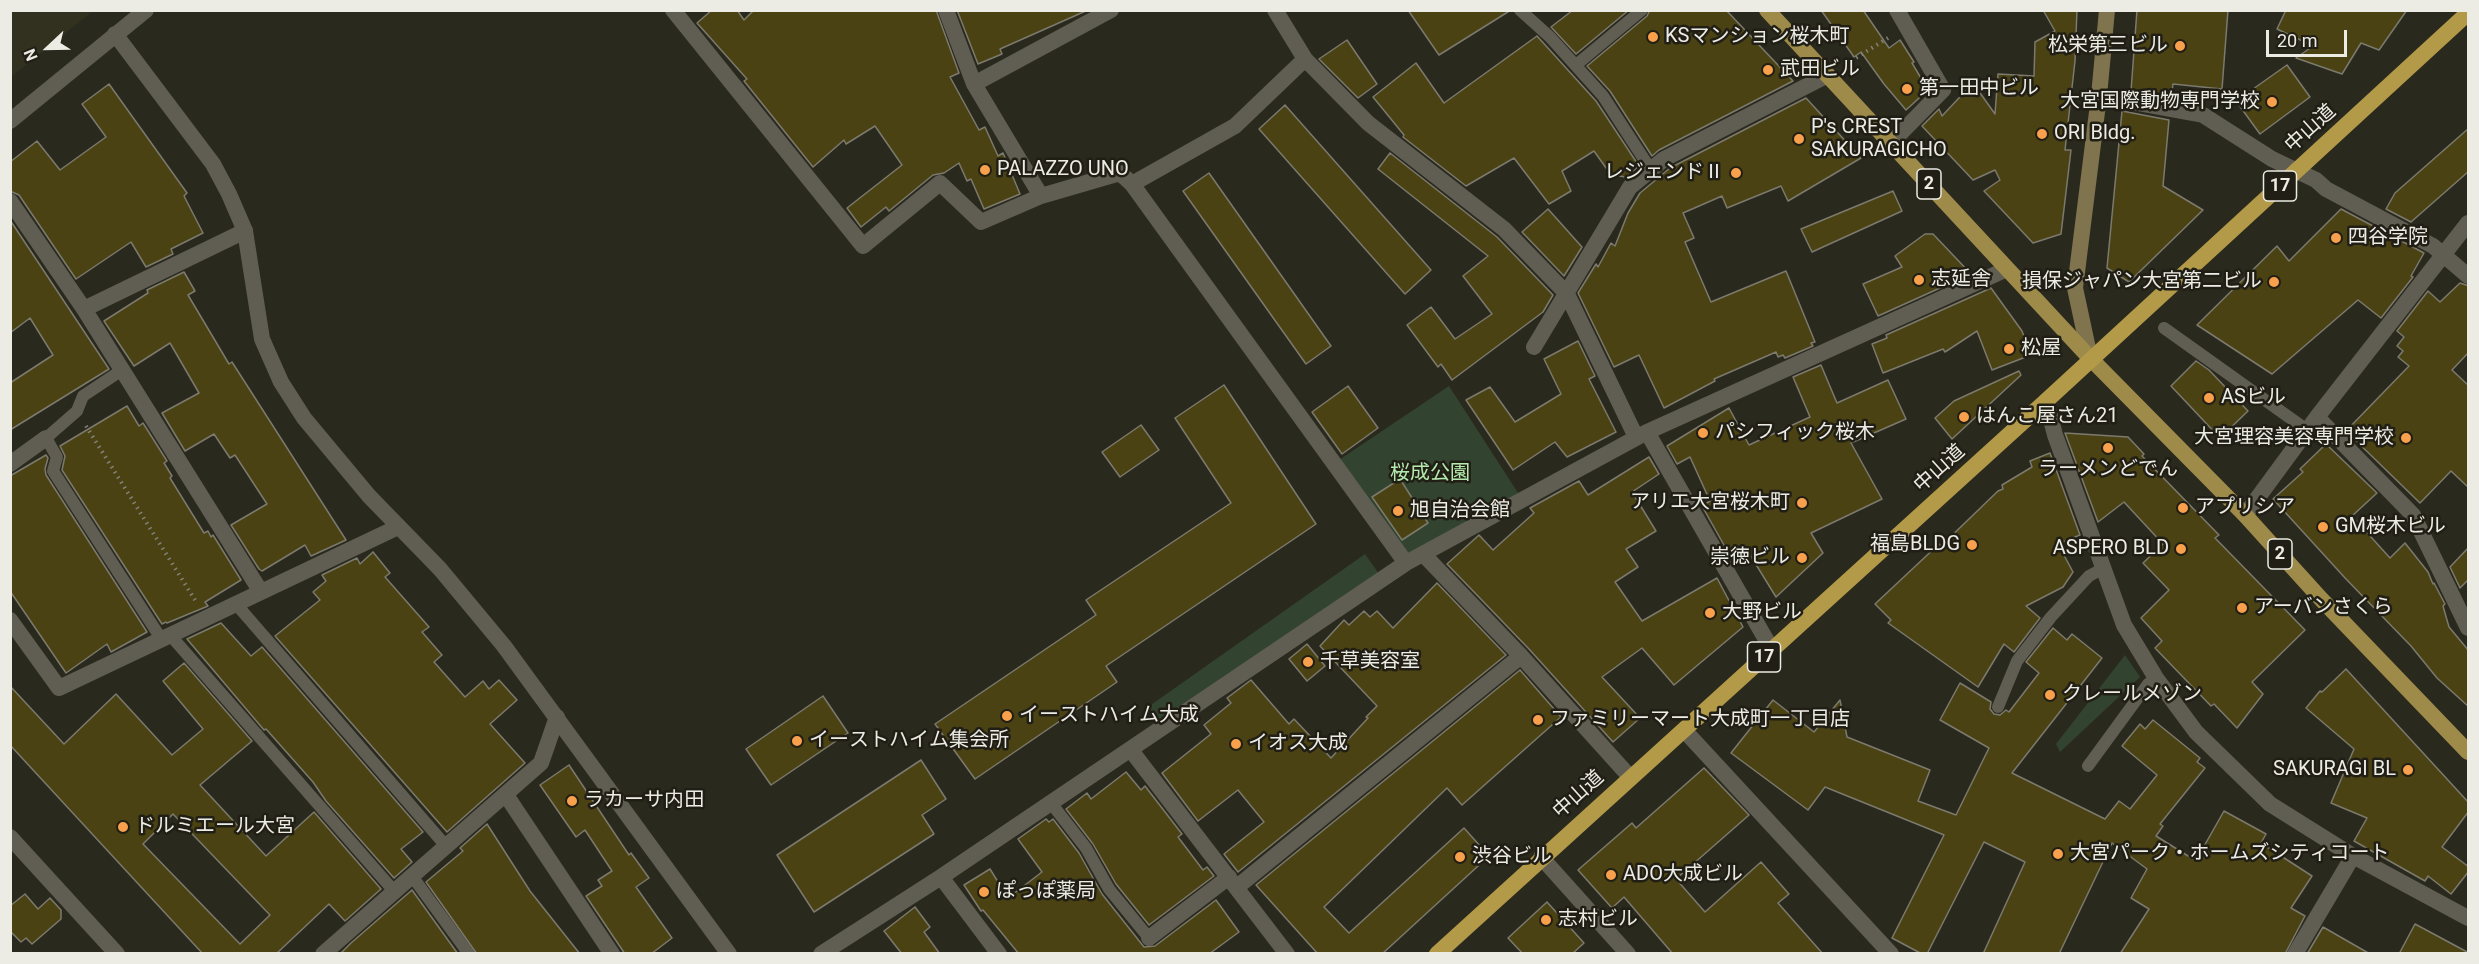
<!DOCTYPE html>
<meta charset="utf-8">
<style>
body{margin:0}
#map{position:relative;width:2479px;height:964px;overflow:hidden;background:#2a291e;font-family:Roboto,sans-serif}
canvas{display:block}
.frame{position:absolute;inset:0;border:12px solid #ecebe4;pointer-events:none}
.north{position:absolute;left:18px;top:18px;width:60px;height:60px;-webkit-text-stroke:4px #211f15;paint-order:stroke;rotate:248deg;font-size:16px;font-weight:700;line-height:24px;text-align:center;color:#ecebe4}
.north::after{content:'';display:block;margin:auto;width:21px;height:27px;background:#ecebe4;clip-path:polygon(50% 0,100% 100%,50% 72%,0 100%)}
.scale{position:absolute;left:2266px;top:30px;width:81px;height:27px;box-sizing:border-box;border:3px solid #ecebe4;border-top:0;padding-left:8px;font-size:18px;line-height:21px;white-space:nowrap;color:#ecebe4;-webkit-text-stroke:4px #211f15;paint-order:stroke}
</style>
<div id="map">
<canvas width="2479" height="964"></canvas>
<div class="frame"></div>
<div class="north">N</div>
<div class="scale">20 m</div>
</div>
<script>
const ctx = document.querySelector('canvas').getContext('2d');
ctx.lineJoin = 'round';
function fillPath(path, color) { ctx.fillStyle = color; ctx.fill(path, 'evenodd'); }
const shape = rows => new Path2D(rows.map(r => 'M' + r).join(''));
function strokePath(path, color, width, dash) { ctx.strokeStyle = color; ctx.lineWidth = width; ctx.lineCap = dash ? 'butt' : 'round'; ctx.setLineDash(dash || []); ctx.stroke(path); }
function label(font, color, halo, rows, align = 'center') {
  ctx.font = font + ' Roboto,"Noto Sans JP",sans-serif'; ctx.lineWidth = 5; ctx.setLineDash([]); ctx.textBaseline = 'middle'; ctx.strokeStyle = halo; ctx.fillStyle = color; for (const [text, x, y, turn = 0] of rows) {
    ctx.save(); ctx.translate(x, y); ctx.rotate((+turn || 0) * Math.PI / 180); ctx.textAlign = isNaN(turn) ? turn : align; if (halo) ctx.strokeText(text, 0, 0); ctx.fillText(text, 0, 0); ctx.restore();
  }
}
fillPath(shape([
 [11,10,93,10,93,11,11,77]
]), '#32301f');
fillPath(shape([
 [1449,386,1520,496,1408,557,1339,460],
 [1365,554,1379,574,1161,724,1148,707],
 [2125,655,2140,677,2060,752,2056,744]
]), '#324430');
const building = shape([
 [712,10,737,10,744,20,754,10,936,10,959,73,950,77,979,130,985,127,998,156,1003,153,1020,194,984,209,971,179,967,181,959,163,944,173,933,175,889,211,886,207,861,227,847,208,902,165,875,126,846,144,844,140,813,167,744,81,747,79,697,23,712,10],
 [957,10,1088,10,1000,49,1002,54,978,64,957,10],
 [1408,10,1511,10,1439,55,1408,10],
 [1573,10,1629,10,1576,54,1551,27,1573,10],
 [1650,10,1726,10,1793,81,1659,150,1652,156,1610,91,1587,66,1647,16,1650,10],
 [1821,10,1863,10,1889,48,1900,40,1914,62,1912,63,1928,90,1906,110,1884,84,1861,52,1854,57,1821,10],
 [2043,10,2077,10,2075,61,2065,150,2071,150,2061,234,2033,243,1984,191,2000,180,1995,170,1973,180,1922,126,1939,109,1942,116,1973,83,1995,114,1998,74,2034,76,2035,42,2055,31,2043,10],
 [2137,10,2228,10,2222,89,2173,84,2171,99,2131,91,2137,10],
 [2286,10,2407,10,2379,50,2361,43,2342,74,2296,58,2313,46,2277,29,2286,10],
 [1537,36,1596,101,1639,166,1626,177,1611,175,1594,151,1562,171,1571,191,1549,204,1514,158,1466,186,1403,137,1404,135,1373,97,1416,63,1444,103,1537,36],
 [1347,40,1377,84,1358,98,1319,59,1347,40],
 [2287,65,2310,97,2260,134,2236,101,2287,65],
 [109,84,187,193,184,196,203,233,171,249,173,254,146,267,131,242,76,279,19,195,10,191,10,162,37,141,60,170,106,137,82,104,109,84],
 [1806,98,1861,158,1788,201,1781,186,1727,208,1722,196,1683,213,1694,238,1685,242,1711,302,1786,271,1815,342,1811,343,1813,346,1785,358,1783,355,1778,357,1776,352,1714,379,1715,381,1664,408,1639,355,1614,367,1578,293,1596,264,1598,267,1611,243,1615,246,1628,213,1640,193,1670,168,1806,98],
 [1285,105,1431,270,1405,294,1259,129,1285,105],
 [2122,111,2169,120,2163,186,2203,210,2129,282,2107,268,2122,111],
 [2469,128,2469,171,2411,222,2386,209,2395,193,2469,128],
 [1390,153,1497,237,1553,295,1543,312,1452,380,1441,364,1438,367,1407,325,1431,307,1455,339,1492,314,1463,276,1488,256,1378,169,1390,153],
 [1209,173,1331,346,1306,364,1183,191,1209,173],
 [1893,191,1902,211,1812,252,1801,229,1893,191],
 [1548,209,1582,247,1564,276,1522,232,1548,209],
 [2341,209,2424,253,2411,276,2413,277,2381,318,2358,300,2272,374,2197,325,2277,246,2289,261,2341,209],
 [10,220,109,369,10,430,10,383,53,355,30,318,10,333,10,220],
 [1925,234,1933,234,1971,274,1878,316,1863,284,1902,267,1895,256,1925,234],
 [184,272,195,291,188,295,229,364,232,362,346,540,311,556,305,545,262,571,259,569,231,525,267,504,235,455,230,458,214,434,185,451,162,413,199,393,170,343,134,366,104,321,148,293,147,290,184,272],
 [2460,283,2469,286,2469,352,2452,370,2469,386,2469,488,2451,471,2420,503,2346,431,2409,366,2398,357,2403,351,2397,346,2404,337,2397,331,2428,291,2440,302,2460,283],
 [1991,288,2022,331,2031,355,1992,370,1977,331,1945,352,1943,349,1883,373,1872,344,1887,338,1886,335,1991,288],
 [1578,341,1595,376,1589,379,1616,432,1567,457,1555,442,1513,470,1466,400,1490,387,1515,422,1561,394,1544,359,1578,341],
 [2196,361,2209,370,2248,411,2220,438,2171,386,2196,361],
 [1821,365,1837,403,1888,380,1906,419,1851,443,1882,499,1811,533,1823,553,1776,597,1744,545,1729,554,1702,506,1710,501,1690,457,1677,464,1667,446,1729,408,1749,445,1810,417,1793,377,1821,365],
 [2019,371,2021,375,1952,439,1935,418,1954,401,2019,371],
 [1224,385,1316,524,1106,666,1117,682,975,779,935,724,1096,615,1086,600,1231,503,1175,418,1224,385],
 [1348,386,1378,428,1342,454,1312,412,1348,386],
 [127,406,139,426,143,423,167,461,164,463,172,476,170,478,204,533,208,531,211,537,213,535,241,580,205,602,208,606,167,623,166,622,162,624,62,470,65,456,60,446,127,406],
 [1141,425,1159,450,1120,477,1102,452,1141,425],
 [2065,433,2128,437,2144,454,2142,456,2219,535,2215,538,2305,630,2252,682,2263,694,2237,728,2214,704,2211,706,2155,648,2162,641,2141,618,2169,590,2143,563,2163,544,2124,502,2098,522,2065,433],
 [2326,444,2377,493,2352,516,2390,558,2405,543,2428,572,2433,584,2434,583,2445,604,2443,606,2449,627,2469,651,2469,707,2437,678,2411,646,2346,579,2273,499,2303,472,2300,469,2326,444],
 [2050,453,2080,535,2058,544,2073,572,2063,587,2026,606,2040,618,2014,652,2004,644,1978,687,1888,623,1891,620,1875,604,1939,544,1941,546,1998,491,2003,489,2002,485,2032,467,2030,461,2050,453],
 [46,455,48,458,45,469,46,475,147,632,111,652,107,644,66,673,10,591,10,476,46,455],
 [1649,457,1659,474,1632,492,1656,531,1626,549,1638,567,1615,582,1642,621,1717,578,1743,627,1674,685,1642,648,1602,677,1640,718,1613,742,1529,649,1447,564,1479,535,1493,550,1534,513,1530,508,1579,481,1588,495,1649,457],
 [1400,479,1428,523,1402,540,1372,497,1400,479],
 [2469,547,2469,579,2460,588,2450,567,2469,547],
 [373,552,390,573,385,577,429,627,422,632,442,655,434,662,465,697,483,681,489,689,499,680,517,700,490,724,525,763,447,832,275,636,320,600,313,592,326,581,322,575,357,558,360,564,373,552],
 [1437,583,1506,655,1238,872,1224,854,1264,822,1238,790,1198,821,1162,773,1211,734,1204,725,1231,703,1227,698,1251,680,1289,724,1294,719,1331,758,1368,718,1366,717,1377,706,1320,646,1344,620,1349,625,1364,611,1370,617,1377,611,1393,628,1437,583],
 [221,623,251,656,262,647,423,832,401,849,412,862,394,878,326,801,313,782,266,729,264,730,187,639,221,623],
 [2053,628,2067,640,2072,634,2102,658,2012,773,2105,819,2119,801,2130,809,2157,775,2122,746,2140,724,2145,729,2153,720,2200,758,2197,762,2205,768,2160,824,2163,826,2156,836,2193,859,2200,846,2203,848,2224,811,2266,834,2261,843,2312,876,2291,908,2305,916,2285,954,2120,954,2149,909,2131,898,2147,869,2112,843,2059,954,1983,954,2025,862,1984,842,1927,954,1922,954,1892,938,1944,835,1825,787,1808,810,1731,753,1773,700,1814,732,1840,700,1847,737,1930,770,1918,801,1956,815,1989,748,1940,720,1960,683,1991,702,1990,709,1994,714,2000,715,2006,710,2009,712,2039,673,2026,662,2053,628],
 [1307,644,1325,666,1307,681,1289,659,1307,644],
 [184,663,252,741,200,785,266,856,314,812,381,889,345,921,329,904,276,954,203,954,10,745,10,686,64,744,116,694,172,755,203,729,163,681,184,663],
 [173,814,270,915,240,944,143,844,173,814],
 [2346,669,2469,803,2469,811,2442,847,2469,867,2469,871,2451,894,2428,876,2425,881,2354,841,2367,818,2331,803,2354,749,2306,708,2320,691,2322,692,2346,669],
 [1520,670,1561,717,1462,805,1447,788,1324,907,1349,933,1464,828,1489,856,1382,954,1318,954,1256,885,1520,670],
 [823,696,848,733,771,785,746,749,823,696],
 [921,760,946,799,922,815,934,834,814,912,777,855,921,760],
 [569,765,629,855,631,853,649,878,636,887,672,938,651,954,625,954,586,896,602,886,598,880,612,871,585,830,576,837,540,785,569,765],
 [1704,768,1749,815,1676,879,1705,912,1761,862,1789,894,1778,903,1823,954,1673,954,1624,897,1612,908,1578,870,1632,823,1636,828,1704,768],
 [1126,772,1141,790,1145,786,1182,834,1178,837,1203,870,1207,867,1214,876,1149,925,1116,884,1093,844,1066,809,1087,793,1091,799,1126,772],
 [1046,819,1049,822,1053,819,1079,853,1102,894,1144,947,1155,946,1216,900,1239,932,1209,954,1019,954,983,910,981,911,964,885,990,869,1008,898,1042,872,1018,839,1046,819],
 [487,824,530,891,580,954,477,954,426,882,463,851,460,848,487,824],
 [412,890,458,954,340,954,351,943,412,890],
 [25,894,38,909,50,898,61,910,61,919,32,944,26,938,21,942,10,931,10,906,25,894],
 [1547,902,1584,943,1572,954,1523,954,1508,938,1547,902],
 [915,907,930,927,924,932,940,954,902,954,884,931,915,907],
 [2415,924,2469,953,2469,954,2399,954,2415,924],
 [2323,927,2370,954,2307,954,2323,927]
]);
fillPath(building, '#4a4212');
strokePath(building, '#7c7a6e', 1.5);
strokePath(shape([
 [1846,64,1888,38],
 [86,426,195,600]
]), '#828178', 4, [1.5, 4.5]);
strokePath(shape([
 [1520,10,1550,37,1603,96,1651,170],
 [1576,65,1642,10],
 [2164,328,2307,430],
 [122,370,83,396,77,411,46,438,57,457,53,471,162,640],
 [236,604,446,846],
 [171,636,394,891],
 [1998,707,2017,661,2051,617,2089,576,2102,569],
 [2088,766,2148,684,2156,678],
 [1051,803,1086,848,1109,889,1149,938],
 [412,876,469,954]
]), '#605e52', 12);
strokePath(shape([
 [673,10,863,246,940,183,981,222,1041,196,1120,173,1132,184,1406,563],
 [946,10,974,84,1041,196],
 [1305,59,1368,123,1504,229,1567,294,1636,437],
 [974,84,1111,10],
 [2099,96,2203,115,2272,159,2316,180,2326,189,2433,246,2468,276],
 [1891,143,1943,90,1897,10],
 [1132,184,1235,126,1305,59,1275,10],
 [10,201,84,309,261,592],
 [84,309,245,231],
 [1534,347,1630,187,1664,159,1828,75],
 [2046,401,2055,435,2124,625,2156,678,2196,732,2270,804,2353,856,2468,918],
 [2317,417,2413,515,2468,628],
 [1647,432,1772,650],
 [10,464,46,438],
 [2245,515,2317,417,2468,223],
 [1424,555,1521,656,1630,777],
 [10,620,59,688,398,527],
 [1684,730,1891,954],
 [1130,749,1287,954],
 [506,795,612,954],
 [10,837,117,954],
 [1541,857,1628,954],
 [941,877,999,954],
 [1237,887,1521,656],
 [1149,938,1229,877],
 [323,954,541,763,557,717],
 [821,954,941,877,1406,563,1647,432,2007,269],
 [2295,954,2353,856]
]), '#605e52', 16);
strokePath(shape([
 [115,34,213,164,229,194,245,231,262,339,281,382,304,418,369,496,440,569,504,646,729,954],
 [10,121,146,10]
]), '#605e52', 16);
strokePath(shape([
 [2090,358,2075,288,2099,96,2107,10]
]), '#7f744e', 16);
strokePath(shape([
 [1767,10,2090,358,2245,515,2322,600,2468,752]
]), '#9e8b4a', 16);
strokePath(shape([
 [1437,954,2046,401,2468,13]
]), '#b39a48', 16);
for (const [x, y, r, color] of [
 [1653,37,6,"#f9a04c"],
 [2180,46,6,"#f9a04c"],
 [1768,70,6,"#f9a04c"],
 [1907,89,6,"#f9a04c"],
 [2272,102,6,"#f9a04c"],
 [2042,134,6,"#f9a04c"],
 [1799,139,6,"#f9a04c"],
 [985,170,6,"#f9a04c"],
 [1736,173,6,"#f9a04c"],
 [2336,238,6,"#f9a04c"],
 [1919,280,6,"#f9a04c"],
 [2274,282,6,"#f9a04c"],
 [2009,349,6,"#f9a04c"],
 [2209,398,6,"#f9a04c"],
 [1964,417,6,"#f9a04c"],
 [1703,433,6,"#f9a04c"],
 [2406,438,6,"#f9a04c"],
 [2108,448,6,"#f9a04c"],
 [1802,503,6,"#f9a04c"],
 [2183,508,6,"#f9a04c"],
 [1398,511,6,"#f9a04c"],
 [2323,527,6,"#f9a04c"],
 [1972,545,6,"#f9a04c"],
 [2181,549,6,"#f9a04c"],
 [1802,558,6,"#f9a04c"],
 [2242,608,6,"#f9a04c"],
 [1710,613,6,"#f9a04c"],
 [1308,662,6,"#f9a04c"],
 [2050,695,6,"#f9a04c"],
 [1007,716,6,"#f9a04c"],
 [1538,720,6,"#f9a04c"],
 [797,741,6,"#f9a04c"],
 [1236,744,6,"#f9a04c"],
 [2408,770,6,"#f9a04c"],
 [572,801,6,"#f9a04c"],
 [123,827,6,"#f9a04c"],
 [2058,854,6,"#f9a04c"],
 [1460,857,6,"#f9a04c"],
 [1611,875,6,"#f9a04c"],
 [984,892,6,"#f9a04c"],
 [1546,920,6,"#f9a04c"]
]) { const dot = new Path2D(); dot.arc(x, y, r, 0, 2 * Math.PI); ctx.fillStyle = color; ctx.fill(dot); strokePath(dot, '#211f15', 2); }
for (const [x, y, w] of [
 [1929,184,24],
 [2280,186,33],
 [2280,554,24],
 [1764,657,33]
]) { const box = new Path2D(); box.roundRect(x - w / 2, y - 15, w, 30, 4.5); ctx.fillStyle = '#211f15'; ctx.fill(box); strokePath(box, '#ecebe4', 1.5); }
label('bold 18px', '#ecebe4', null, [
 ["2",1929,184],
 ["17",2280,186],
 ["2",2280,554],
 ["17",1764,657]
]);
label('20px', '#ecebe4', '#211f15', [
 ["KSマンション桜木町",1665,37],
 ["松栄第三ビル",2168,46,"right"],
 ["武田ビル",1780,70],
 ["第一田中ビル",1919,89],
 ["大宮国際動物専門学校",2260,102,"right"],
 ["P's CREST",1811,128],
 ["SAKURAGICHO",1811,151],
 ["ORI Bldg.",2054,134],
 ["PALAZZO UNO",997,170],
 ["レジェンドⅡ",1724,173,"right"],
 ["四谷学院",2348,238],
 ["志延舎",1931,280],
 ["損保ジャパン大宮第二ビル",2262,282,"right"],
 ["松屋",2021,349],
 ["ASビル",2221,398],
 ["はんこ屋さん21",1976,417],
 ["パシフィック桜木",1715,433],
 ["大宮理容美容専門学校",2394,438,"right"],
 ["ラーメンどでん",2108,470,"center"],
 ["アリエ大宮桜木町",1790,503,"right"],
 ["アプリシア",2195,508],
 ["旭自治会館",1410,511],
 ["GM桜木ビル",2335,527],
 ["福島BLDG",1960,545,"right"],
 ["ASPERO BLD",2169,549,"right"],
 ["崇徳ビル",1790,558,"right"],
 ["アーバンさくら",2254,608],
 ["大野ビル",1722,613],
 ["千草美容室",1320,662],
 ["クレールメゾン",2062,695],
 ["イーストハイム大成",1019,716],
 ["ファミリーマート大成町一丁目店",1550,720],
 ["イーストハイム集会所",809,741],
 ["イオス大成",1248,744],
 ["SAKURAGI BL",2396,770,"right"],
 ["ラカーサ内田",584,801],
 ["ドルミエール大宮",135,827],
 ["大宮パーク・ホームズシティコート",2070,854],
 ["渋谷ビル",1472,857],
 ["ADO大成ビル",1623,875],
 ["ぽっぽ薬局",996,892],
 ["志村ビル",1558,920]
], 'left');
label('20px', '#ecebe4', '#211f15', [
 ["中山道",2311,129,-42],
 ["中山道",1940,469,-42],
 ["中山道",1579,795,-42]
]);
label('20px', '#b5eaaf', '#211f15', [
 ["桜成公園",1430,474]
]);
</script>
